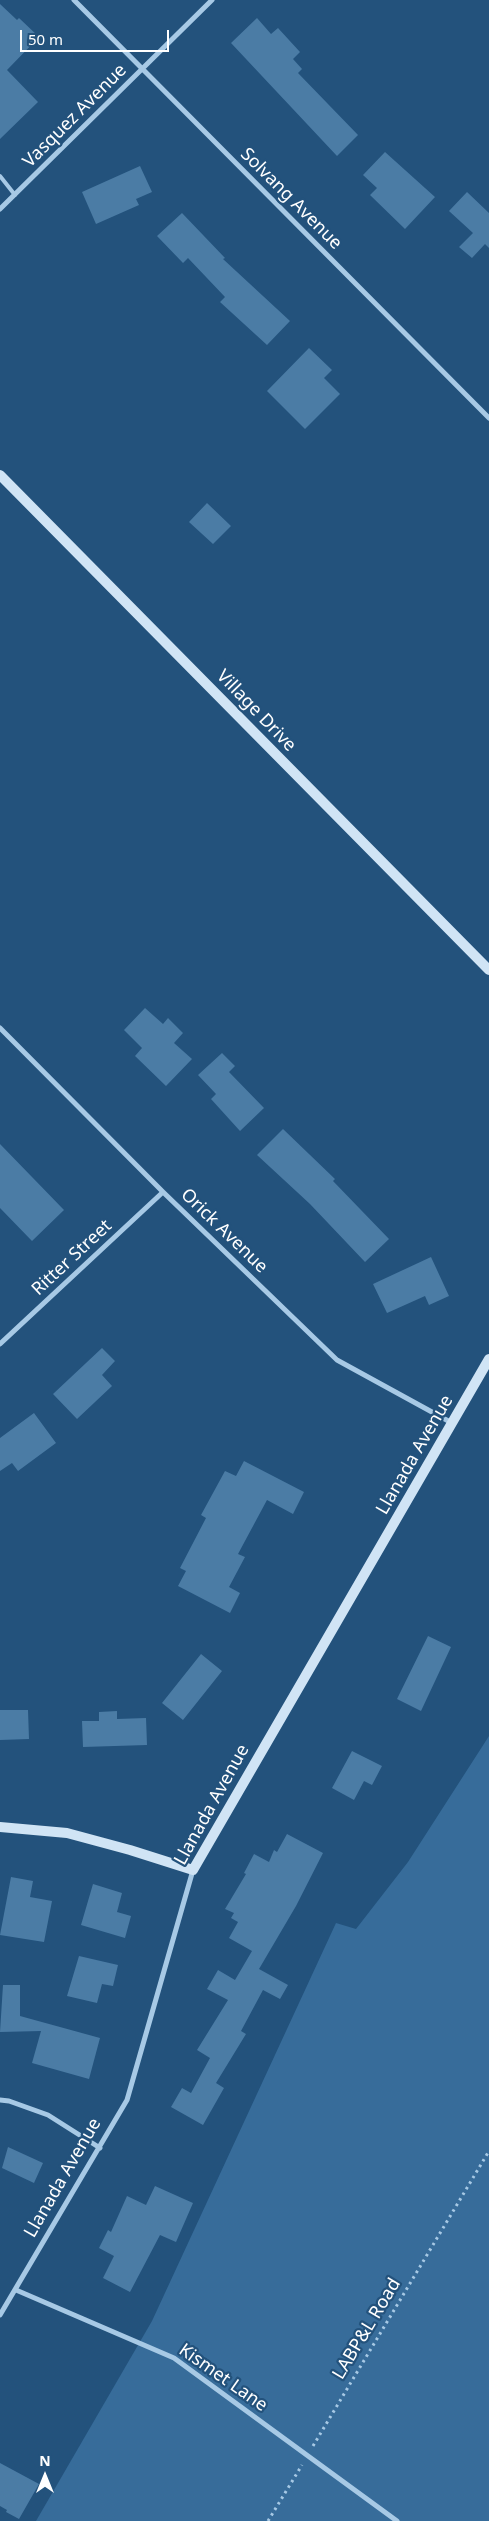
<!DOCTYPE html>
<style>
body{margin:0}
#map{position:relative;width:489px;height:2521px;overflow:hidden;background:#23527c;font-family:"Noto Sans",sans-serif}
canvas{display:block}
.north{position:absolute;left:20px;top:2451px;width:50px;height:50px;-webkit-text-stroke:4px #23527c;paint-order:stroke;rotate:0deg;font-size:14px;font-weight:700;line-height:20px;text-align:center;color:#fff}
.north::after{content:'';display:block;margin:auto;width:18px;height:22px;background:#fff;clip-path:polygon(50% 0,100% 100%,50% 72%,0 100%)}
.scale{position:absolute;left:20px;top:30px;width:149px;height:22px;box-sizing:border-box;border:2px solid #fff;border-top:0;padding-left:6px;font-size:15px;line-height:18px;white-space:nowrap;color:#fff;-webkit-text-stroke:4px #23527c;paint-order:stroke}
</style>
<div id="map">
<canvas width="489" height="2521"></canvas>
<div class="north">N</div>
<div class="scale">50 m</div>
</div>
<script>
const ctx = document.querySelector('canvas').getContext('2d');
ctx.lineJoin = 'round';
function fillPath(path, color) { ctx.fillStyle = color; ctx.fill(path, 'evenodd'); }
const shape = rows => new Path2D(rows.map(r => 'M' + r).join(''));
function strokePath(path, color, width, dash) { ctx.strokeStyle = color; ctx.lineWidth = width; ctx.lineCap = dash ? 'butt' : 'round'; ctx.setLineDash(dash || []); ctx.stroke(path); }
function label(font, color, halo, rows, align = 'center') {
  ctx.font = font + ' "Noto Sans",sans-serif'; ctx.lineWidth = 4.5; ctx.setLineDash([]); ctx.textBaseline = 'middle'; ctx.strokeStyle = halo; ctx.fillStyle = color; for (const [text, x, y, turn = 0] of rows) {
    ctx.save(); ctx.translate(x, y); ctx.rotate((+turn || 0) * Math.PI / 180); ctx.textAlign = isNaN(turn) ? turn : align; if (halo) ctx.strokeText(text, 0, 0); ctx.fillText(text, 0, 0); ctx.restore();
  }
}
fillPath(shape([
 [489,1736,489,2521,36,2521,152,2321,336,1923,356,1929,408,1862]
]), '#376c9a');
fillPath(shape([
 [0,4,17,20,19,18,39,37,7,70,38,102,0,139],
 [257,18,271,34,278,28,300,52,293,59,302,69,298,73,358,135,337,156,231,43],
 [385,152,435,197,405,229,370,195,377,188,363,175],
 [140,166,152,192,136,199,139,205,96,224,82,192],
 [467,192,489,213,489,248,485,244,472,258,459,247,473,233,449,211],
 [182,213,225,258,223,259,290,321,267,345,220,302,225,297,188,258,183,263,157,236],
 [309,348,332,370,324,378,340,394,305,429,267,391],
 [207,503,231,526,213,544,189,522],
 [145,1008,163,1024,168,1018,183,1033,174,1043,192,1059,166,1086,135,1056,142,1048,124,1030],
 [222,1053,235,1066,229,1072,264,1108,240,1131,211,1099,216,1094,198,1075],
 [283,1129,335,1179,333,1181,389,1239,365,1262,310,1204,257,1155],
 [0,1144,64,1210,32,1241,0,1208],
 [431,1257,449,1296,429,1305,425,1296,387,1313,373,1284],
 [102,1348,115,1361,102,1375,112,1386,77,1419,53,1394],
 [34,1413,56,1443,18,1471,12,1463,0,1471,0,1438],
 [244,1461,304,1492,293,1514,267,1500,238,1554,245,1557,229,1587,240,1593,230,1613,178,1586,186,1571,180,1568,206,1518,201,1515,225,1471,236,1476],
 [428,1636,451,1647,421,1711,397,1699],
 [201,1654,222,1671,183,1720,162,1703],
 [0,1710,28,1710,29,1739,0,1740],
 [117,1711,117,1719,146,1718,147,1745,83,1747,82,1721,99,1721,99,1712],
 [352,1751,382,1766,372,1785,364,1781,354,1800,332,1788],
 [287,1834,323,1853,296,1906,259,1969,288,1985,280,1999,263,1990,241,2031,246,2034,216,2083,224,2088,203,2125,171,2107,182,2088,191,2093,210,2058,197,2050,228,2000,207,1989,218,1970,235,1980,252,1951,229,1938,238,1922,231,1918,234,1913,225,1909,246,1874,244,1873,254,1854,269,1862,274,1850,277,1852],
 [11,1877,33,1881,30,1897,52,1901,44,1942,0,1935],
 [93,1884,122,1893,117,1912,131,1916,125,1938,81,1925],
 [79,1956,118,1965,113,1986,102,1984,97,2003,67,1996],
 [3,1985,20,1985,20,2016,100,2038,89,2079,32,2063,41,2031,0,2032],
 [8,2147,43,2163,34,2183,2,2168],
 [155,2186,193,2203,176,2242,160,2235,130,2292,103,2278,114,2256,99,2248,108,2230,111,2232,127,2196,146,2205],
 [0,2463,39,2484,19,2519,6,2512,7,2510,0,2506]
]), '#4b7ca5');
strokePath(shape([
 [313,2446,489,2151],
 [268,2521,302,2465]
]), '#a7c9e5', 3, [2.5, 4]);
strokePath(shape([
 [0,176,15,195]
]), '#a7c9e5', 4);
strokePath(shape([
 [74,0,489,418],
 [0,209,212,0],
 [0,1028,163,1192,337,1360,452,1423],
 [0,1344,163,1192],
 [0,2100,9,2101,48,2115,100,2148],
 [16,2290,174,2358,397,2521],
 [0,2315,127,2100,193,1870]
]), '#a7c9e5', 5);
strokePath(shape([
 [0,475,489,970],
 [0,1827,67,1833,130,1850,193,1870,489,1359]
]), '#d0e4f5', 10);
label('18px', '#fff', '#23527c', [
 ["Vasquez Avenue",75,116,-45],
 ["Solvang Avenue",291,199,45],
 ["Village Drive",256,711,46],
 ["Orick Avenue",224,1231,44],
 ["Ritter Street",72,1258,-43],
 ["Llanada Avenue",415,1455,-60],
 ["Llanada Avenue",212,1805,-61],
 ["Llanada Avenue",63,2178,-60],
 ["LABP&L Road",367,2329,-59],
 ["Kismet Lane",223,2378,35]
]);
</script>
